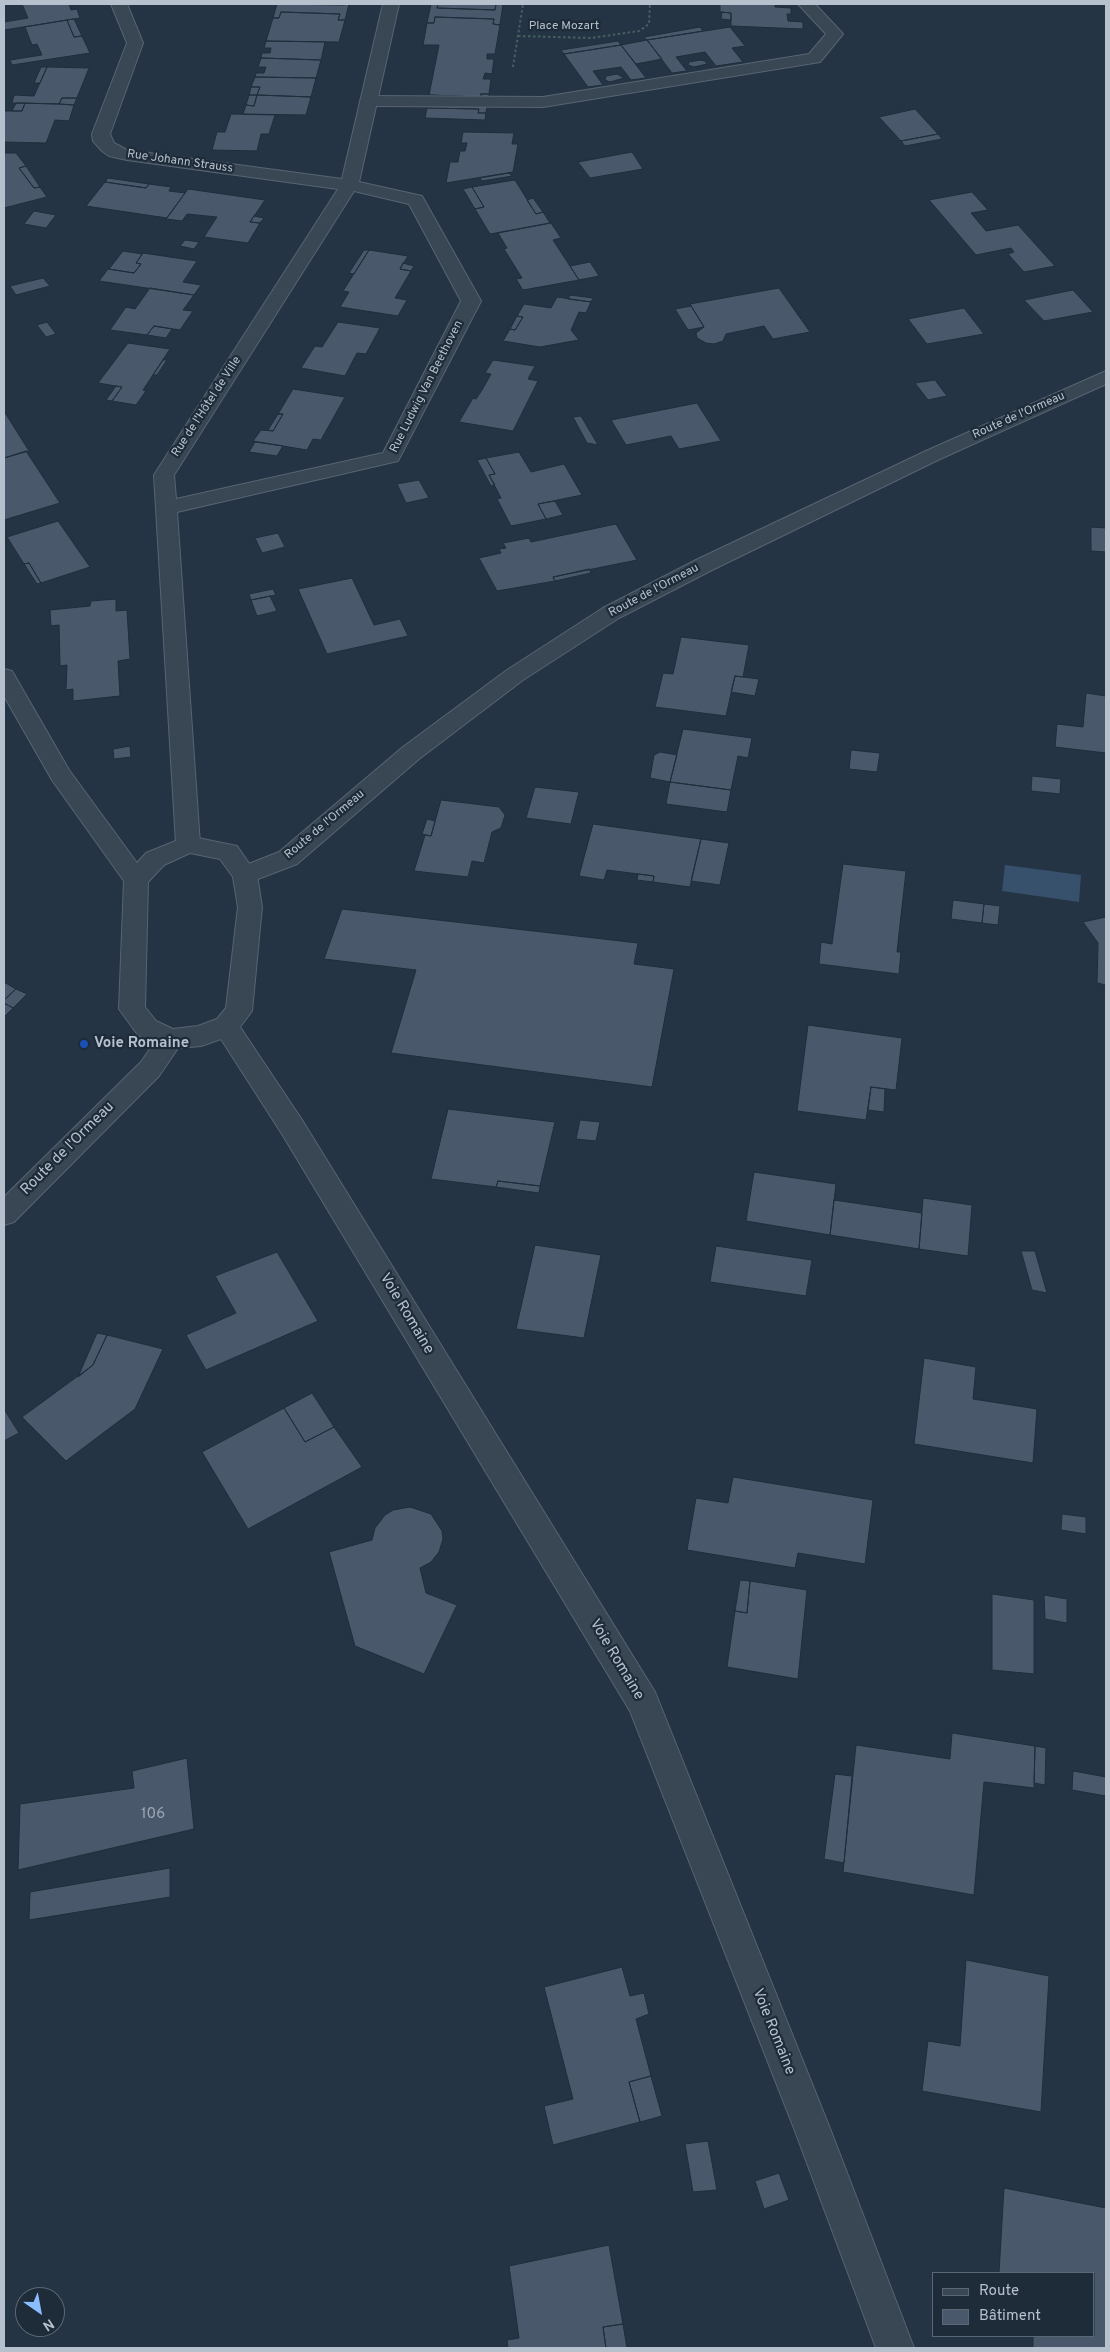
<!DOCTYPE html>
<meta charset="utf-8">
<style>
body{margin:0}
#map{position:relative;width:1110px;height:2352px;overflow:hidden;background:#253444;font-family:Overpass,sans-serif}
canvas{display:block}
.frame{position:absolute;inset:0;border:5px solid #b7c1cd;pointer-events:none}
.legend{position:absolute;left:932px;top:2272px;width:162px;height:65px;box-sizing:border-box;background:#1e2b39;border:1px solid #5b6774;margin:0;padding:6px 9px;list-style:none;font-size:15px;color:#b7c1cd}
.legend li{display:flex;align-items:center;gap:10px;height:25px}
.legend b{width:25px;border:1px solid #5b6774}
.north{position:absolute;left:15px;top:2287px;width:50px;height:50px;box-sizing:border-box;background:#1e2b39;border:1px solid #5b6774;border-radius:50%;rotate:147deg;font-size:14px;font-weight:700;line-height:20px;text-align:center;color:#b7c1cd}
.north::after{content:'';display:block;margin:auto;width:18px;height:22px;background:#8abdff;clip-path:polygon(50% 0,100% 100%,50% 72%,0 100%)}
</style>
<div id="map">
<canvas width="1110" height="2352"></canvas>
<div class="frame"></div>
<ul class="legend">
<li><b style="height:6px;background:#394654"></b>Route</li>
<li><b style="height:14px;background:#49586b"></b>Bâtiment</li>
</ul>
<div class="north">N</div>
</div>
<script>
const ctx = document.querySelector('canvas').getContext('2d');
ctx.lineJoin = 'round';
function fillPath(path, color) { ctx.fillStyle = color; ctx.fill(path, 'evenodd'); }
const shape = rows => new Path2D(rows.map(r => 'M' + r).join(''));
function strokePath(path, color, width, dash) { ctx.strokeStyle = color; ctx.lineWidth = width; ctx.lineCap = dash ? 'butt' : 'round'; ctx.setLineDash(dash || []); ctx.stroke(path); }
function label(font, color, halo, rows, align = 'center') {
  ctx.font = font + ' Overpass,sans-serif'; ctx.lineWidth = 4.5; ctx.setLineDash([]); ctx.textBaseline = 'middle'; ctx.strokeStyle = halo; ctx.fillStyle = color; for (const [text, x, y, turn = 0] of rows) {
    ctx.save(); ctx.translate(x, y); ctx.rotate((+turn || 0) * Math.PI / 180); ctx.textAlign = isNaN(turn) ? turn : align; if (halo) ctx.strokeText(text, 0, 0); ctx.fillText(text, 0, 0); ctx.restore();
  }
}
fillPath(shape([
 [1005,865,1081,875,1079,902,1002,891]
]), '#37506c');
const building = shape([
 [22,4,69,4,71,10,77,9,80,18,4,30,4,22,28,18,22,4],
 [277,4,343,5,349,4,345,20,338,20,340,14,281,12,279,18,273,18,277,4],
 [431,4,438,4,437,8,495,10,496,4,503,4,500,25,493,24,494,19,435,17,434,23,427,23,431,4],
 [438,4,503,4,496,4,495,10,437,8,438,4],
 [720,4,775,4,775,7,791,8,791,14,787,14,788,21,803,22,803,29,731,26,731,13,720,12,720,4],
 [281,12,340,14,338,20,345,20,339,42,266,41,273,18,279,18,281,12],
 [722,12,731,13,731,20,721,19,722,12],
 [435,17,494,19,493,24,500,25,495,54,487,54,487,59,494,59,492,74,485,73,483,79,491,79,489,94,481,94,481,97,429,95,439,45,423,45,427,23,434,23,435,17],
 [74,19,82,36,74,37,67,20,74,19],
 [67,20,74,37,82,36,90,53,12,65,10,60,42,55,37,44,32,45,25,27,67,20],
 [700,27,703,31,647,40,644,37,700,27],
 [730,27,745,46,732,48,743,62,716,66,705,52,676,57,687,71,672,73,647,40,730,27],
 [647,40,662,59,636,64,621,45,647,40],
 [266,41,325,42,321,60,261,58,262,53,270,53,271,48,264,48,266,41],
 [618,41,621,45,564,54,561,50,618,41],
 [621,45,646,78,631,80,621,67,593,71,603,85,588,87,564,54,621,45],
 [261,58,321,60,316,78,255,77,256,73,264,73,266,67,258,67,261,58],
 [700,60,705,61,707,64,694,67,688,65,689,62,700,60],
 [41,67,47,67,40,83,34,83,41,67],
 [47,67,89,68,77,98,62,98,59,104,12,103,14,95,34,96,47,67],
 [617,74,624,78,610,82,605,80,606,76,617,74],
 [255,77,316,78,311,97,257,95,260,87,251,87,255,77],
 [251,87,260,87,257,95,249,95,251,87],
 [481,94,489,94,486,113,478,113,479,109,427,108,429,95,481,97,481,94],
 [249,95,257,95,254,106,246,105,249,95],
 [257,95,311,97,306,115,243,114,246,105,254,106,257,95],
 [62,98,77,98,74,105,59,104,62,98],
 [16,103,25,103,22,111,12,111,16,103],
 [25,103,59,104,74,105,69,121,55,120,46,143,4,142,4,111,22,111,25,103],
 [427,108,479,109,478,113,486,113,485,120,425,118,427,108],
 [915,109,938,134,901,141,879,117,915,109],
 [231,114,275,115,269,134,261,134,257,151,212,150,217,132,225,132,231,114],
 [463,132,514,133,512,144,518,144,513,172,446,183,450,162,458,162,460,151,465,151,467,143,461,143,463,132],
 [938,134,942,139,905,146,901,141,938,134],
 [632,152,643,169,590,178,578,162,632,152],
 [4,153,16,153,26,166,19,168,34,188,40,187,47,197,4,208,4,153],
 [26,166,40,187,34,188,19,168,26,166],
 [509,173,512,176,482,181,480,178,509,173],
 [108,178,149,184,146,188,105,182,108,178],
 [515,180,536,214,543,212,550,223,490,234,475,209,484,207,472,187,515,180],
 [105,182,146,188,149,184,171,187,169,191,185,193,167,218,86,206,105,182],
 [472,187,484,207,475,209,463,189,472,187],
 [188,189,265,200,250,222,260,223,248,243,204,237,217,217,187,214,182,221,166,219,188,189],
 [972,192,988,210,971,213,986,231,1018,225,1055,266,1024,272,1008,254,1014,252,1011,248,976,255,929,200,972,192],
 [533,198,543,212,536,214,527,200,533,198],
 [34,211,56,215,46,228,24,224,34,211],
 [254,216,264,218,260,223,250,222,254,216],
 [551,223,561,238,553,240,579,280,523,290,516,279,522,278,504,249,507,248,498,233,551,223],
 [185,240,199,242,194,249,180,246,185,240],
 [364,250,369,250,354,274,349,273,364,250],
 [369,250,408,256,400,269,411,271,395,298,407,300,398,316,340,307,349,292,343,291,369,250],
 [123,251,142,254,136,263,141,264,134,273,109,269,123,251],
 [143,253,197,261,183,282,201,285,194,295,99,281,108,269,134,273,141,264,136,263,143,253],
 [590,262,599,276,579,280,570,266,590,262],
 [403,263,414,266,411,271,400,269,403,263],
 [43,278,50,286,16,295,10,286,43,278],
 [150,288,194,295,183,310,193,311,180,330,154,326,147,335,110,330,126,307,135,309,150,288],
 [779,288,810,332,773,339,764,326,726,334,723,341,714,344,706,343,697,338,696,333,704,327,690,304,779,288],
 [1073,290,1093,312,1044,321,1024,300,1073,290],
 [570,295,593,298,591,302,568,299,570,295],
 [557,297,591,302,586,313,579,312,571,330,579,340,540,347,503,341,510,329,515,330,523,317,517,316,524,304,551,308,557,297],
 [691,306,704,327,688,330,675,309,691,306],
 [964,308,984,334,927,344,908,319,964,308],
 [517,316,523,317,515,330,510,329,517,316],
 [47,322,56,334,46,337,37,325,47,322],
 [338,322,380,328,366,354,357,353,345,376,301,368,315,346,322,347,338,322],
 [154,326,172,329,166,338,147,335,154,326],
 [128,343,170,349,143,390,146,391,136,405,112,401,122,387,98,383,128,343],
 [163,360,167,360,157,375,153,375,163,360],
 [493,360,535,366,528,379,538,381,513,431,459,422,473,398,476,399,482,390,491,374,485,373,493,360],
 [935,380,947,396,928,400,915,383,935,380],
 [116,386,122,387,112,401,106,400,116,386],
 [293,389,345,397,321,440,313,439,307,450,253,441,261,430,273,431,283,414,278,414,293,389],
 [697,403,721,441,679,449,671,436,626,445,611,420,697,403],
 [4,411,29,451,4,458,4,411],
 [278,414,283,414,273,431,268,430,278,414],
 [581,416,598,445,587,443,573,417,581,416],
 [255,442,283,446,277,456,249,452,255,442],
 [26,451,60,503,4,520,4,458,26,451],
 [519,452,531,472,564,464,582,495,538,504,546,519,511,526,497,499,501,498,489,475,495,474,486,458,519,452],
 [486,458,495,474,489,475,495,485,491,486,477,460,486,458],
 [419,480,429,498,406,503,397,484,419,480],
 [555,501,563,515,546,519,538,504,555,501],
 [58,521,90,567,41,583,29,563,24,564,7,537,58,521],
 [616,524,637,560,553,577,555,581,497,591,479,558,501,553,499,549,506,548,503,543,529,538,531,542,616,524],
 [1091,527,1106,528,1106,552,1091,551,1091,527],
 [278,533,285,547,262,553,255,538,278,533],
 [29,563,41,583,37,584,24,564,29,563],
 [589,569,591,573,555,581,553,577,589,569],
 [352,578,374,625,400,619,408,636,327,654,298,589,352,578],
 [273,589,276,595,251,600,249,594,273,589],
 [270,596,277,611,257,616,251,600,270,596],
 [116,599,116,611,127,610,130,659,118,661,120,696,73,701,73,689,66,690,67,665,60,666,59,625,51,626,50,610,90,606,91,601,116,599],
 [681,637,749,645,743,677,735,676,726,716,655,707,663,673,673,674,681,637],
 [735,676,759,679,755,696,731,692,735,676],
 [1086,693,1106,696,1106,753,1055,747,1057,724,1083,727,1086,693],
 [683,729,752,738,748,758,738,756,731,790,670,782,683,729],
 [130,746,131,757,114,759,113,749,130,746],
 [851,750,880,753,877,772,849,769,851,750],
 [660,752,677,755,670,782,650,778,654,755,660,752],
 [1032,776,1061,779,1060,794,1031,791,1032,776],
 [670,782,731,790,727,812,666,804,670,782],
 [535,787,579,792,571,824,526,818,535,787],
 [441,800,499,807,505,815,501,828,492,832,484,863,472,861,468,877,414,871,425,835,431,836,441,800],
 [427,819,435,821,431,836,422,834,427,819],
 [593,824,701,839,690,887,653,882,654,876,607,870,604,880,579,876,593,824],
 [701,839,729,843,720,885,691,881,701,839],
 [843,864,906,871,897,952,901,952,899,974,819,964,821,942,832,944,843,864],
 [638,874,654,876,653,882,637,880,638,874],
 [953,900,984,904,982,923,951,919,953,900],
 [984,904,1000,906,998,925,982,923,984,904],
 [342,909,638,943,634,964,674,969,652,1087,391,1053,416,970,324,959,342,909],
 [1106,917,1106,985,1097,983,1098,943,1083,922,1106,917],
 [4,982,16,989,4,1000,4,982],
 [16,989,27,994,13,1008,4,1003,4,1000,16,989],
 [4,1003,13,1008,4,1017,4,1003],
 [808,1025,902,1038,896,1090,871,1087,866,1120,797,1111,808,1025],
 [871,1087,885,1089,884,1112,868,1110,871,1087],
 [448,1109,555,1122,540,1186,498,1181,496,1187,431,1179,448,1109],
 [580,1120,600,1122,596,1141,576,1139,580,1120],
 [754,1172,836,1184,830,1235,746,1221,754,1172],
 [498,1181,540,1186,539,1193,496,1187,498,1181],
 [923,1198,972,1205,968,1256,919,1249,923,1198],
 [834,1200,922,1213,919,1249,830,1235,834,1200],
 [535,1245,601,1255,584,1338,516,1329,535,1245],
 [716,1246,812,1260,806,1296,710,1282,716,1246],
 [1021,1251,1035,1251,1047,1293,1032,1290,1021,1251],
 [277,1252,318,1321,206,1370,186,1335,236,1313,215,1276,277,1252],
 [97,1333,107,1335,93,1365,78,1377,97,1333],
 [107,1335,163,1349,135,1409,66,1461,22,1417,93,1365,107,1335],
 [924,1358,976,1367,973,1399,1037,1409,1033,1463,914,1444,924,1358],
 [312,1393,334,1427,305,1442,284,1408,312,1393],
 [284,1408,305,1442,334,1427,362,1467,248,1529,202,1452,284,1408],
 [4,1409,19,1433,4,1441,4,1409],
 [733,1477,873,1500,865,1564,798,1553,795,1568,687,1550,696,1498,728,1503,733,1477],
 [410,1507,431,1514,442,1531,443,1539,439,1552,431,1562,420,1568,426,1593,457,1605,424,1674,355,1646,329,1552,372,1540,375,1528,385,1515,393,1510,410,1507],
 [1062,1514,1086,1517,1086,1534,1061,1530,1062,1514],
 [740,1580,750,1581,747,1613,735,1611,740,1580],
 [750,1581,807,1590,798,1679,727,1667,735,1611,747,1613,750,1581],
 [992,1594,1034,1600,1034,1674,992,1670,992,1594],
 [1044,1595,1067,1599,1067,1623,1045,1619,1044,1595],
 [952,1733,1035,1746,1034,1788,984,1782,974,1895,843,1872,856,1745,950,1759,952,1733],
 [1035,1746,1046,1748,1045,1785,1034,1783,1035,1746],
 [187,1758,194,1829,18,1870,20,1804,134,1788,132,1771,187,1758],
 [1073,1771,1106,1777,1106,1796,1072,1790,1073,1771],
 [835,1774,852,1776,844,1863,824,1859,835,1774],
 [170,1868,170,1897,29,1920,30,1892,170,1868],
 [966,1960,1049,1976,1041,2112,922,2091,928,2041,960,2046,966,1960],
 [622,1967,630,1996,644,1993,649,2014,636,2019,651,2076,629,2082,640,2122,553,2145,544,2106,573,2099,544,1987,622,1967],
 [651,2076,662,2116,640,2122,629,2082,651,2076],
 [708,2141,717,2190,693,2192,685,2144,708,2141],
 [779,2173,789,2200,764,2209,755,2181,779,2173],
 [1004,2188,1106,2208,1106,2348,1033,2348,1033,2336,1094,2336,1094,2273,999,2273,1004,2188],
 [609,2245,623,2324,603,2327,606,2348,508,2348,507,2340,519,2338,509,2266,609,2245],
 [623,2324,627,2348,606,2348,603,2327,623,2324]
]);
fillPath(building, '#49586b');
strokePath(building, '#202d3b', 1);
const service = shape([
 [798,4,815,4,843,34,820,62,543,107,369,106,363,105,360,101,363,97,369,96,543,97,809,54,826,34,798,4]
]);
const minor = shape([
 [111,4,127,4,143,43,110,134,114,143,127,150,342,179,383,4,399,4,359,182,422,196,481,301,398,461,177,512,200,844,197,850,188,852,179,850,176,844,154,475,338,189,127,160,109,156,102,151,93,141,92,134,127,43,111,4],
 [354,191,409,204,461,301,383,453,176,499,174,475,354,191],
 [1106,371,1106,384,940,459,712,570,619,618,523,680,419,759,297,864,245,884,236,881,233,875,236,869,279,852,403,747,507,670,603,608,696,560,926,451,1106,371]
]);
const tertiary = shape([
 [4,669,12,671,69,770,137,863,146,853,188,836,237,846,257,875,262,907,252,1011,240,1027,302,1120,655,1692,831,2131,914,2348,876,2348,795,2131,630,1711,282,1134,221,1039,201,1046,178,1048,159,1076,14,1222,4,1225,4,1197,141,1062,154,1043,138,1035,119,1009,124,881,52,780,4,696,4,669],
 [190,853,220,859,233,877,238,907,226,1008,217,1019,198,1026,173,1029,156,1021,145,1007,148,882,164,865,190,853]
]);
strokePath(service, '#586471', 2);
strokePath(minor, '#586471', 2);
strokePath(tertiary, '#586471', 2);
strokePath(shape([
 [518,36,591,38,639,31,649,24,650,4],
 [513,67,523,4]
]), '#456061', 2, [2.5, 2.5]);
fillPath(service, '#394654');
fillPath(minor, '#394654');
fillPath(tertiary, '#394654');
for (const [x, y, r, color] of [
 [84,1044,5,"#1a4fb4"]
]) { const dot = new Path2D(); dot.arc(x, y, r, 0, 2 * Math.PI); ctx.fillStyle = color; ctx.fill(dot); strokePath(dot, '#1e2b39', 2); }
label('12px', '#b7c1cd', '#1e2b39', [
 ["Place Mozart",564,27],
 ["Rue Johann Strauss",180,162,8],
 ["Rue Ludwig Van Beethoven",427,387,-63],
 ["Rue de l'Hôtel de Ville",207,407,-57],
 ["Route de l'Ormeau",1019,416,-24],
 ["Route de l'Ormeau",654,591,-28],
 ["Route de l'Ormeau",325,825,-40]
]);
label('bold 15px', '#b7c1cd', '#1e2b39', [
 ["Voie Romaine",94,1044]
], 'left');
label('15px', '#b7c1cd', '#1e2b39', [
 ["Route de l'Ormeau",68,1149,-45],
 ["Voie Romaine",406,1314,59],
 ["Voie Romaine",616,1660,59],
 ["Voie Romaine",773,2032,68]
]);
label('15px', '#9ca7b4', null, [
 ["106",153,1815]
]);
</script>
